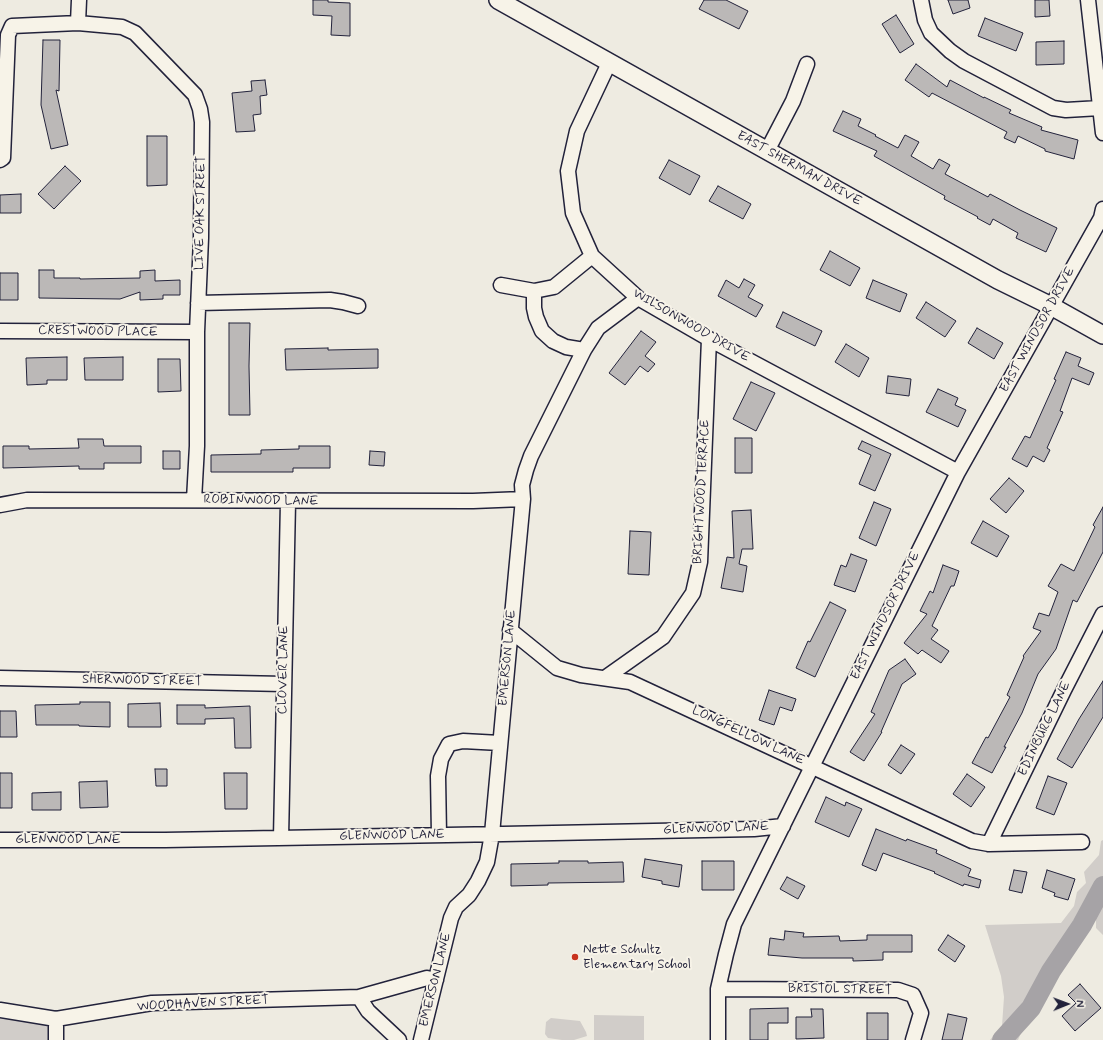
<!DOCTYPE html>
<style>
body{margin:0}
#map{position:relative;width:1103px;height:1040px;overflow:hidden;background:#eeebe1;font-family:Mynerve,sans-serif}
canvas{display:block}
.north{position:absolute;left:1047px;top:984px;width:40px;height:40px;-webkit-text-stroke:3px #f7f3e8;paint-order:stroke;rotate:89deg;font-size:11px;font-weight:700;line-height:16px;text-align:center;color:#22223b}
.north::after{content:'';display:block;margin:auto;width:14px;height:18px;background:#22223b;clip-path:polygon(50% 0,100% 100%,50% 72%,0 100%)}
</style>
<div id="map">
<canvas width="1103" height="1040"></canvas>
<div class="north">N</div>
</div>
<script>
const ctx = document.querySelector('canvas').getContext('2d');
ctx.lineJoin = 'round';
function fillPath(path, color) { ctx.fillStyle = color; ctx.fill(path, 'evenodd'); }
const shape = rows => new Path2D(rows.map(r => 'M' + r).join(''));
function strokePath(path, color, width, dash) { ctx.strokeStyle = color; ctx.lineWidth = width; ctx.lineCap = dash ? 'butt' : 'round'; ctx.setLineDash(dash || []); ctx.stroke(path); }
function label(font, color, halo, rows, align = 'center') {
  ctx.font = font + ' Mynerve,sans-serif'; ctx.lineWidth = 4; ctx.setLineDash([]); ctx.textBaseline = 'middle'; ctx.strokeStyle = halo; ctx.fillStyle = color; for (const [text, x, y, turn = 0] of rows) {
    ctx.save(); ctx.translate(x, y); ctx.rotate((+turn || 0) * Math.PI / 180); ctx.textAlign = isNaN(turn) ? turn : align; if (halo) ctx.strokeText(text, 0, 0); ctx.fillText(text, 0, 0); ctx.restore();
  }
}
fillPath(shape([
 [1103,840,1103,935,1096,928,1096,917,1088,908,1084,917,1069,941,1043,976,1035,990,1023,1007,1025,1024,1018,1040,990,1040,1002,1026,1004,997,1001,976,985,925,1061,923,1074,906,1077,892,1086,883,1084,872,1099,855,1101,841],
 [0,1010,56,1019,56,1040,0,1040],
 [594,1015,644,1016,644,1040,594,1040],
 [551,1018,580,1021,586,1032,587,1036,574,1040,562,1040,548,1038,545,1034,546,1022]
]), '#d1cdc9');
strokePath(shape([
 [1002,1040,1031,1008,1051,971,1082,925,1103,886]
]), '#a6a3a6', 20);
const building = shape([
 [313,0,328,0,328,2,350,3,350,36,331,35,332,16,313,15,313,0],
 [704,0,726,0,748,11,739,29,699,9,704,0],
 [948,0,968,0,970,8,953,14,948,0],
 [1035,0,1049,0,1050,16,1035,17,1035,0],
 [896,15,914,44,900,53,882,24,896,15],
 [985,18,1023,33,1016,51,978,36,985,18],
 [43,40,60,40,59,91,56,90,68,145,51,149,41,105,43,40],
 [1064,41,1064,64,1036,65,1036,42,1064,41],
 [916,64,947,87,950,80,984,98,984,97,1011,110,1009,113,1042,127,1041,130,1078,140,1074,159,1045,151,1045,149,1018,136,1015,143,1004,138,1007,132,932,93,929,97,905,80,916,64],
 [265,80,267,95,260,96,261,114,253,115,255,131,236,132,232,93,252,91,251,81,265,80],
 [843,111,861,119,858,126,876,135,875,136,898,148,905,135,919,142,911,156,933,169,939,159,950,165,945,174,988,197,990,194,1020,210,1057,228,1046,252,1016,238,1018,233,993,219,990,225,977,218,978,217,944,199,945,196,874,156,877,151,833,131,843,111],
 [147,136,167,136,167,185,147,186,147,136],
 [669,160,700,176,690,195,659,178,669,160],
 [65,166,81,181,54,209,38,194,65,166],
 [718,186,751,204,743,219,709,201,718,186],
 [21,194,21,213,0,213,0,195,21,194],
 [830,251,860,268,850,286,820,270,830,251],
 [39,270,54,270,54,278,80,278,80,279,140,278,140,271,155,270,155,281,180,280,180,295,163,295,163,299,140,300,140,292,120,299,39,298,39,270],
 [0,273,18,273,18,300,0,300,0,273],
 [744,279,755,285,748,297,763,305,756,317,718,296,726,280,739,288,744,279],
 [873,280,907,294,900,312,866,298,873,280],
 [926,302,956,321,945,337,916,318,926,302],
 [783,312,822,331,815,346,776,327,783,312],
 [229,323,250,323,249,366,250,415,229,415,229,323],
 [977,328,1003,343,994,359,968,343,977,328],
 [641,331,656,342,645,356,655,364,648,372,640,366,625,385,609,373,641,331],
 [846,344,869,358,859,377,835,362,846,344],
 [328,348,328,350,378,349,378,368,286,370,285,349,328,348],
 [1066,352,1081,358,1078,366,1094,373,1089,385,1072,378,1060,411,1063,412,1047,448,1050,450,1044,462,1033,456,1027,467,1012,459,1025,436,1030,438,1056,380,1054,379,1066,352],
 [67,357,67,380,47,380,47,384,27,385,26,358,67,357],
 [123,357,123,380,85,380,84,358,123,357],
 [158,359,180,359,181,391,158,392,158,359],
 [888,376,911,379,909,396,886,393,888,376],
 [751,382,775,393,756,431,733,419,751,382],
 [938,389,958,398,955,405,966,410,958,427,926,412,938,389],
 [735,438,752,438,752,473,735,473,735,438],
 [78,439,103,439,104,446,141,446,141,463,104,463,104,469,79,469,79,466,3,468,3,446,29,446,29,449,79,448,78,439],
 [862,441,891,454,875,491,859,484,871,455,858,449,862,441],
 [299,446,330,446,330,468,293,468,293,472,211,472,211,455,261,454,261,450,299,449,299,446],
 [163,451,180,451,180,469,163,469,163,451],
 [370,451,385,452,384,466,369,465,370,451],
 [1009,478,1024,491,1006,513,990,499,1009,478],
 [874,502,891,509,876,546,859,538,874,502],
 [1103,507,1103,552,1077,602,1073,600,1056,649,1038,674,1022,713,1004,747,1006,747,992,773,972,763,986,737,988,738,1010,697,1007,695,1024,657,1023,656,1041,631,1033,628,1039,613,1049,616,1058,592,1048,586,1061,564,1074,571,1095,527,1093,525,1103,507],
 [751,510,753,549,742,549,739,564,747,566,743,592,721,588,727,557,734,558,732,511,751,510],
 [983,521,1009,536,997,557,971,543,983,521],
 [630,531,651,532,649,575,628,574,630,531],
 [851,554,867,560,855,592,834,585,841,565,846,567,851,554],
 [943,565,959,571,954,586,951,586,932,626,938,630,931,639,949,651,941,663,922,650,918,654,904,643,927,614,920,611,930,591,933,593,943,565],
 [830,602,846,610,815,677,796,668,808,641,810,642,830,602],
 [905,659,916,674,902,684,881,732,882,732,864,761,850,752,875,714,871,712,889,670,905,659],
 [1103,681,1103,717,1072,768,1057,759,1079,719,1103,681],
 [769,690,796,699,792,711,780,707,774,725,759,720,769,690],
 [80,702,110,702,110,727,79,726,79,725,36,725,35,705,80,704,80,702],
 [160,703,161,727,128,727,128,704,160,703],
 [177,705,205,705,205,708,250,706,251,748,235,748,234,718,205,719,205,724,177,724,177,705],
 [0,711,16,711,17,737,0,737,0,711],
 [901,745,915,754,901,774,888,765,901,745],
 [155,769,167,769,167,786,156,786,155,769],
 [0,773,12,773,12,808,0,808,0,773],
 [224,773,247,773,247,809,225,809,224,773],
 [967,774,985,787,971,807,953,794,967,774],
 [1048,776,1067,783,1054,815,1036,808,1048,776],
 [107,781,108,807,80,808,79,782,107,781],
 [61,792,61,810,32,810,32,793,61,792],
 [826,797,845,806,846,802,862,809,849,837,815,822,826,797],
 [876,829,906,841,907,839,937,850,936,853,971,869,968,876,981,880,979,888,964,884,963,886,934,873,935,872,883,853,876,871,862,865,876,829],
 [645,859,682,865,679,887,662,884,662,881,642,877,645,859],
 [559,861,588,861,588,863,623,862,624,882,548,883,548,885,511,886,511,864,559,863,559,861],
 [702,861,734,861,734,890,702,890,702,861],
 [1014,870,1027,872,1022,893,1009,890,1014,870],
 [1047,870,1075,879,1068,900,1054,896,1055,893,1042,888,1047,870],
 [787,877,805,886,798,899,780,889,787,877],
 [785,931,804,933,803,937,839,936,840,941,867,940,867,935,912,935,912,952,883,952,883,960,853,961,853,958,802,958,768,955,770,938,784,940,785,931],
 [948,935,965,946,955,962,938,950,948,935],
 [1080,984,1101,1008,1075,1031,1062,1016,1076,1003,1068,995,1080,984],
 [788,1008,788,1023,768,1023,768,1040,750,1040,750,1009,788,1008],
 [811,1009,823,1009,824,1038,796,1039,796,1017,812,1017,811,1009],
 [867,1013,888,1013,888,1040,867,1040,867,1013],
 [948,1014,967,1018,962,1040,942,1040,948,1014]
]);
fillPath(building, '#bbb8b7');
strokePath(building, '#22223b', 1);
const minor = shape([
 [921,0,925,20,931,33,950,51,964,61,1053,108,1066,110,1100,108],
 [1088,0,1103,133],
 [78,23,79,0],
 [609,63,577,131,568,171,573,213,592,256,638,298,709,339,958,472],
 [767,151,793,101,807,64],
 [0,160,3,158,8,35,12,26,78,23,122,27,135,33,195,95,200,109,202,122,201,238,197,332,197,446,194,500],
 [501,285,534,291,554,287,592,256],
 [534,291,534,308,536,317,542,331,553,341,566,347,584,350],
 [198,303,330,300,343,302,358,306],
 [0,331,197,332],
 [0,505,27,500,473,501,523,499],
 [510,630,557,668,581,675,630,682,972,841,989,844,1082,842],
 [0,678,284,684],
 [605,678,663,637,693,593,700,562,709,339],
 [439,835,438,776,441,759,449,744,463,741,500,743],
 [281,838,288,502],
 [0,840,165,840,503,834,754,829,783,826],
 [989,844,1064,690,1103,614],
 [718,989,898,990,913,995,921,1013,913,1040],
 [359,997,368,1011,399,1040],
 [0,1010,56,1019,152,1003,359,997,427,978,436,980],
 [56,1040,56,1019],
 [421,1040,451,918,456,907,469,895,478,881,487,862,492,834,516,573,523,499,522,485,526,470,531,456,584,350,598,328,638,298],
 [718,1040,718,989,726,954,734,924,958,472,1101,218,1103,209]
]);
const major = shape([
 [498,0,998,280,1051,306,1103,335]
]);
strokePath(minor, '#22223b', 17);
strokePath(major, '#22223b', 20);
strokePath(minor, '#f7f3e8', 14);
strokePath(major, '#f7f3e8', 17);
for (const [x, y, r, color] of [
 [575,957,4,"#c8321e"]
]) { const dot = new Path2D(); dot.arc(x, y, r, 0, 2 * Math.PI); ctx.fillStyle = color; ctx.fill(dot); strokePath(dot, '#f7f3e8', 1.5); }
label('13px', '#22223b', '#f7f3e8', [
 ["EAST SHERMAN DRIVE",799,169,29],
 ["LIVE OAK STREET",201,213,-89],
 ["WILSONWOOD DRIVE",691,326,30],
 ["EAST WINDSOR DRIVE",1038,330,-61],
 ["CRESTWOOD PLACE",98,332,1],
 ["BRIGHTWOOD TERRACE",702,492,-87],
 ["ROBINWOOD LANE",261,501,1],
 ["EAST WINDSOR DRIVE",886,616,-64],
 ["EMERSON LANE",508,658,-85],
 ["CLOVER LANE",284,670,-89],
 ["SHERWOOD STREET",142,681,1],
 ["EDINBURG LANE",1045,729,-64],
 ["LONGFELLOW LANE",748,736,25],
 ["GLENWOOD LANE",716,829,-2],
 ["GLENWOOD LANE",392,836,-1],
 ["GLENWOOD LANE",68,840],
 ["EMERSON LANE",436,980,-76],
 ["BRISTOL STREET",840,990,1],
 ["WOODHAVEN STREET",203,1004,-3]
]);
label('13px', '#22223b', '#f7f3e8', [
 ["Nette Schultz",583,950],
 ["Elementary School",583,965]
], 'left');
</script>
